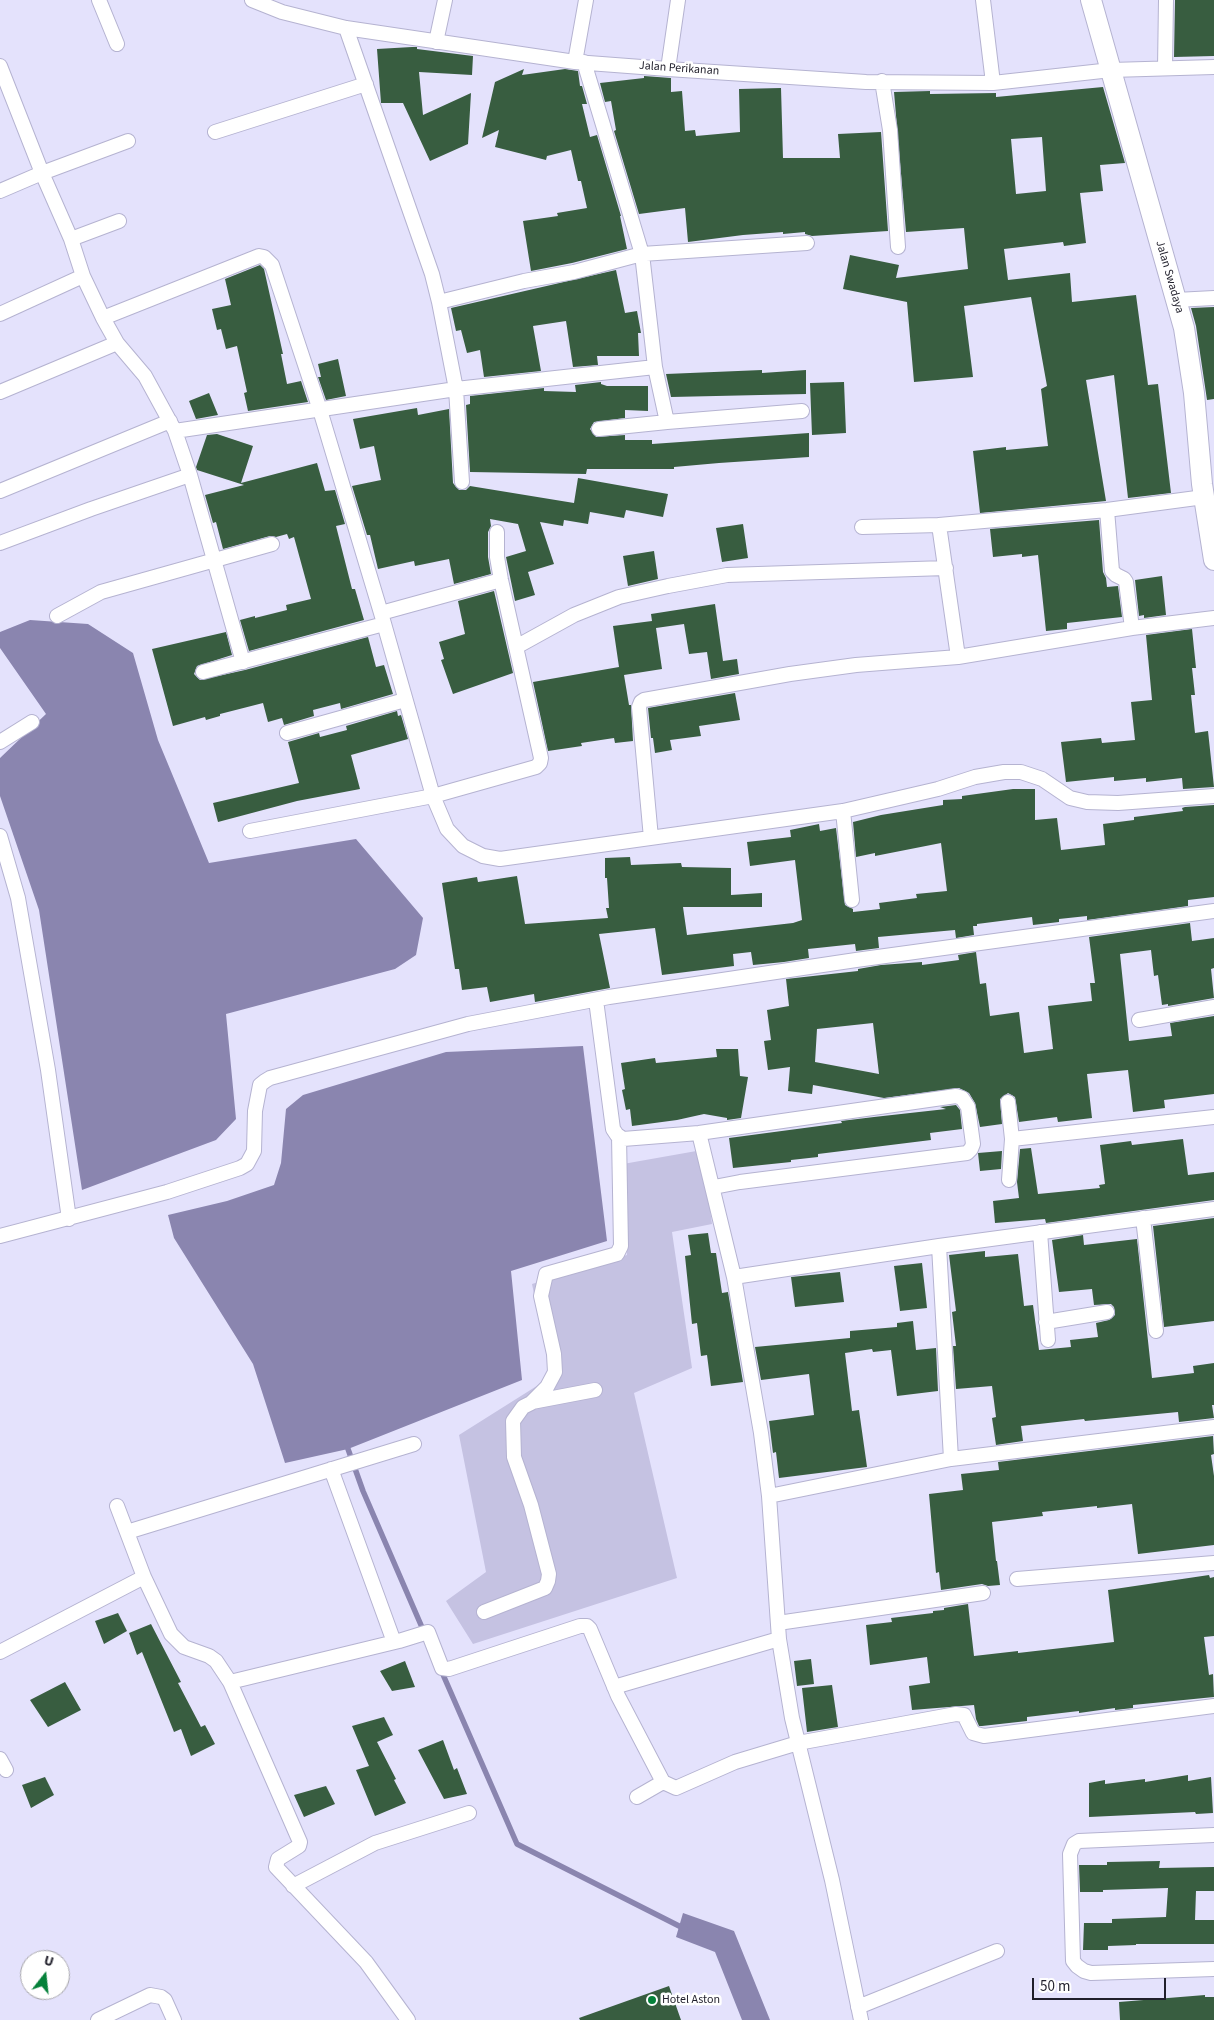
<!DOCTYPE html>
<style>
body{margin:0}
#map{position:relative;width:1214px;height:2020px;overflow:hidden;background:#e4e2fc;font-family:"Source Sans 3",sans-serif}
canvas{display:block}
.north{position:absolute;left:20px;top:1950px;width:50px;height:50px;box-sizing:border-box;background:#fff;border:1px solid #a6a5aa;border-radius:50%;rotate:16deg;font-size:14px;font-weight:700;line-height:20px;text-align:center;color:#201f2b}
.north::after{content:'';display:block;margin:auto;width:18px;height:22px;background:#05813a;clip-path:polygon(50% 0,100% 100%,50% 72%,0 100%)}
.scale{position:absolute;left:1032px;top:1978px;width:134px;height:22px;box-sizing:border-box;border:2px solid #201f2b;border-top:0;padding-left:6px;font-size:15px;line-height:18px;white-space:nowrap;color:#201f2b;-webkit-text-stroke:4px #fff;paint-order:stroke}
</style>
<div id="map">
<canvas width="1214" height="2020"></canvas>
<div class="north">U</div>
<div class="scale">50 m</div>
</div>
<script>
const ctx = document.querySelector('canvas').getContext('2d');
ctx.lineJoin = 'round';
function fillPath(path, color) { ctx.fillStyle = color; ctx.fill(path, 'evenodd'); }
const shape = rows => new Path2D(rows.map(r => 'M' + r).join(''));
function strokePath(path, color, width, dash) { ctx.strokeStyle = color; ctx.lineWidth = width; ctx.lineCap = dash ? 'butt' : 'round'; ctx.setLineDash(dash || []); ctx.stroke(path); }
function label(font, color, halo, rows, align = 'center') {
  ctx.font = font + ' "Source Sans 3",sans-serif'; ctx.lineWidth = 5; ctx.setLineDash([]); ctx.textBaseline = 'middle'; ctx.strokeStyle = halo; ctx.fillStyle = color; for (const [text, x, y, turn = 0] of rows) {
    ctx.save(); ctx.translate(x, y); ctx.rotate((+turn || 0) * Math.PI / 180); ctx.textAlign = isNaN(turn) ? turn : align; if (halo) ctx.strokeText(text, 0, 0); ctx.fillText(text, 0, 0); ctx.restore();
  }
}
fillPath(shape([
 [702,1150,712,1224,672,1232,692,1368,634,1393,677,1578,473,1644,446,1601,486,1572,459,1435,551,1377,532,1284,627,1255,623,1164]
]), '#c5c2e2');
fillPath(shape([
 [30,620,88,624,133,653,158,740,209,863,356,839,423,918,416,955,395,969,226,1014,236,1119,216,1140,82,1190,39,910,0,796,0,758,46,714,0,648,0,632],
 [583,1046,607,1241,511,1271,522,1380,348,1449,285,1463,253,1364,174,1238,168,1215,227,1201,274,1185,281,1163,286,1109,303,1095,446,1052],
 [683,1913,734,1931,770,2020,742,2020,715,1952,676,1937]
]), '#8a85af');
strokePath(shape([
 [348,1449,363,1491,424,1632],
 [441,1670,517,1844,685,1929]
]), '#8a85af', 5.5);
fillPath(shape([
 [1175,0,1214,0,1214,56,1174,57],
 [412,47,417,47,417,49,473,56,472,75,419,72,423,115,471,93,468,144,430,161,403,103,381,103,377,49],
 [524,69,522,75,565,69,578,71,580,86,582,86,587,104,582,104,590,137,597,135,621,216,620,216,627,249,572,263,531,271,523,221,558,216,557,213,587,208,581,181,578,181,571,150,547,156,546,160,495,147,499,130,482,138,495,82],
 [644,76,671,78,671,92,682,91,685,131,695,130,696,136,740,132,739,89,781,88,783,158,840,158,838,134,881,132,888,231,812,236,805,234,805,232,783,234,783,232,743,235,688,242,685,208,639,214,614,131,616,130,611,101,605,102,600,83,644,78],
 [1103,87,1125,163,1100,165,1103,191,1080,193,1086,243,1064,246,1063,242,1004,249,1008,280,1070,273,1072,302,1136,295,1148,385,1158,384,1171,493,1128,498,1114,375,1086,380,1106,501,980,513,973,451,1006,447,1006,450,1048,446,1041,389,1047,386,1031,297,964,306,973,377,914,382,907,302,843,289,850,255,899,265,896,278,968,269,964,228,906,232,894,92,930,91,930,94,996,93,996,97],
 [1042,137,1046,191,1016,194,1011,139],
 [260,265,264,269,283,354,281,354,287,384,301,381,308,402,248,411,244,393,247,392,237,346,226,349,221,329,217,330,212,309,231,305,225,279],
 [616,270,625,313,637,311,641,333,638,333,639,356,597,356,598,365,573,367,566,321,533,326,541,371,484,377,480,350,467,353,461,330,456,331,451,308],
 [1214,307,1214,399,1207,400,1196,326,1191,308],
 [338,359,346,396,326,400,318,377,321,377,318,364],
 [762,370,762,373,806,370,806,394,671,397,666,374],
 [601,382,601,384,607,386,648,386,648,411,625,410,625,418,594,422,590,429,596,437,625,435,625,440,652,440,652,444,809,433,809,457,719,463,674,467,674,469,587,469,586,474,470,472,466,405,470,404,470,396,544,388,544,391,576,392,575,385],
 [844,382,846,433,812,435,810,383],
 [209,393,218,415,196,419,189,401],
 [417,408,418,415,449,409,453,483,459,490,466,490,470,486,574,503,578,478,668,494,663,517,626,510,624,518,590,512,588,524,564,520,563,526,540,522,554,564,528,572,535,595,515,601,506,557,526,551,518,524,490,519,491,526,488,532,488,557,491,574,454,584,449,559,415,566,414,561,378,569,370,535,367,535,352,486,381,480,374,446,360,449,353,419],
 [217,434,253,446,241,483,317,463,325,491,335,490,345,524,336,526,352,589,355,589,364,620,249,651,240,620,255,616,255,618,287,610,286,605,311,599,294,537,289,539,287,534,276,537,270,536,223,549,216,522,213,523,205,495,244,485,197,470,196,467,207,435],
 [1099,520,1103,572,1106,578,1107,587,1118,586,1122,617,1067,623,1067,629,1046,631,1038,555,1022,557,1022,554,993,557,990,529],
 [743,524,748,558,722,562,716,528],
 [654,551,658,579,628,586,623,556],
 [1162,576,1166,615,1144,618,1144,615,1139,616,1135,580],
 [494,591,513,673,453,694,441,660,444,659,439,642,465,634,458,601],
 [715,604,723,661,737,659,739,674,711,679,707,652,689,654,684,624,656,628,662,669,624,675,629,705,631,705,633,741,615,743,614,738,581,743,582,746,548,751,533,682,619,667,613,626,652,621,651,614],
 [1192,629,1196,668,1192,668,1195,695,1191,695,1195,733,1208,731,1214,787,1183,789,1182,778,1146,782,1146,778,1114,781,1114,777,1066,782,1061,742,1101,738,1102,743,1135,740,1131,702,1152,700,1146,635],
 [226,632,232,655,197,666,194,674,200,680,245,670,368,637,376,667,384,665,393,694,341,709,340,703,313,710,314,716,284,725,282,718,268,722,263,703,220,714,220,716,206,720,205,717,173,726,152,649],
 [735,693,740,720,699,726,701,736,670,740,672,750,655,753,653,738,651,738,648,708],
 [397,711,398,716,401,715,408,739,351,755,360,789,297,801,218,822,213,803,299,783,288,742,319,733,320,737,347,730,346,726],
 [1013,789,1035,789,1035,820,1057,818,1061,850,1105,845,1103,824,1134,820,1134,817,1183,811,1182,808,1185,807,1214,805,1214,897,1188,900,1188,906,1087,920,1087,916,1059,919,1059,922,1033,925,1032,917,977,924,977,926,973,926,974,935,956,938,955,930,878,937,879,948,856,951,855,944,808,949,809,958,784,962,753,965,751,952,733,954,734,966,662,975,655,928,599,934,610,988,535,1002,534,994,490,1002,487,987,462,990,459,969,455,969,442,883,477,877,478,882,517,876,525,924,608,918,606,908,609,908,607,878,605,878,605,858,630,857,631,865,681,863,682,867,731,868,731,895,762,893,762,907,683,907,687,935,793,923,802,920,795,860,750,866,747,842,791,837,790,830,819,824,820,831,836,828,845,905,853,909,853,912,880,909,879,903,917,898,916,894,947,891,941,843,875,856,875,853,856,857,853,822,881,815,943,805,943,800,962,799,962,796],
 [1190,923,1192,941,1214,938,1214,968,1211,969,1214,998,1168,1006,1168,1004,1162,1005,1158,975,1154,976,1151,950,1120,954,1129,1041,1172,1036,1170,1023,1214,1016,1214,1094,1164,1100,1165,1108,1133,1112,1128,1070,1087,1074,1092,1118,1058,1122,1057,1117,1019,1122,1015,1097,1008,1093,1000,1099,1002,1124,980,1127,975,1103,969,1093,959,1088,884,1098,813,1085,812,1094,788,1091,790,1067,768,1070,764,1041,771,1040,767,1010,789,1006,786,979,858,971,858,969,881,965,922,962,922,965,959,960,958,955,976,952,980,984,986,983,990,1016,1019,1012,1024,1053,1053,1049,1048,1006,1092,1001,1090,983,1095,983,1089,937],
 [873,1023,879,1074,815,1062,817,1029],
 [716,1049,738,1049,740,1076,748,1077,741,1118,727,1120,727,1118,704,1114,677,1120,632,1126,630,1109,626,1110,622,1090,625,1089,621,1063,655,1058,656,1063,717,1057],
 [956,1105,960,1110,962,1129,930,1133,931,1140,818,1154,818,1157,791,1160,791,1162,733,1168,729,1138,842,1123,841,1121,874,1117,946,1109,940,1107],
 [1183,1139,1188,1175,1214,1172,1214,1200,1046,1223,1045,1219,995,1223,993,1201,1019,1198,1017,1182,1020,1149,1031,1148,1038,1194,1100,1188,1099,1185,1105,1184,1100,1145,1131,1141,1132,1145],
 [1002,1151,1001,1169,980,1171,978,1153],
 [1214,1218,1214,1321,1164,1327,1153,1226],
 [708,1233,711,1253,716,1253,722,1293,728,1292,743,1382,711,1386,707,1355,701,1356,697,1323,692,1324,685,1256,691,1255,688,1235],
 [1083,1235,1084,1245,1137,1239,1152,1378,1194,1373,1193,1366,1214,1363,1214,1405,1212,1405,1214,1418,1179,1422,1178,1412,1085,1421,1084,1419,1021,1426,1023,1441,996,1445,992,1418,996,1417,992,1386,956,1389,953,1346,956,1346,952,1312,956,1311,949,1255,985,1251,985,1257,1018,1254,1024,1306,1033,1305,1039,1350,1071,1347,1070,1340,1098,1337,1096,1323,1109,1320,1115,1315,1114,1307,1111,1304,1094,1305,1092,1289,1059,1292,1052,1240],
 [922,1263,927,1308,900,1311,894,1266],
 [840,1272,844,1302,795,1307,791,1277],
 [913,1321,916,1350,936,1348,938,1391,897,1396,891,1350,873,1352,872,1349,845,1353,852,1411,859,1410,867,1467,779,1478,776,1452,773,1453,769,1421,814,1415,809,1374,761,1380,755,1347,850,1338,850,1331,897,1327,897,1323],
 [1213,1436,1214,1454,1211,1455,1214,1476,1214,1545,1138,1554,1132,1504,1097,1508,1097,1506,1042,1512,1043,1516,992,1522,996,1561,997,1561,1000,1585,988,1586,982,1584,941,1590,939,1572,936,1573,929,1494,963,1490,961,1474,999,1470,998,1462],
 [1209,1575,1210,1578,1214,1577,1214,1636,1204,1637,1209,1675,1213,1674,1214,1697,1133,1705,1133,1708,1115,1710,1115,1708,1079,1713,1079,1711,1027,1717,1027,1721,982,1726,979,1726,976,1719,974,1705,912,1710,909,1686,930,1683,927,1657,870,1665,866,1625,892,1622,891,1618,933,1613,933,1611,944,1610,944,1608,968,1604,974,1656,1018,1651,1018,1653,1114,1642,1108,1590],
 [118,1613,127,1631,104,1644,95,1621],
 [151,1624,181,1682,178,1683,201,1727,205,1725,215,1744,191,1756,181,1729,174,1732,142,1652,137,1655,129,1633],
 [811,1659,814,1684,797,1686,794,1661],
 [405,1661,415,1687,392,1691,380,1671],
 [65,1682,81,1710,48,1727,30,1700],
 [832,1685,838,1727,807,1732,802,1688],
 [384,1717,393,1735,377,1742,396,1779,394,1780,406,1803,375,1816,356,1770,369,1766,352,1726],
 [443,1740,454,1770,457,1768,467,1794,444,1799,418,1750],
 [1188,1775,1188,1781,1211,1777,1213,1813,1196,1814,1195,1812,1089,1817,1089,1783,1105,1780,1105,1784,1145,1779,1145,1782],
 [45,1777,54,1795,31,1808,22,1785],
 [326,1786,335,1804,304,1817,294,1795],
 [1160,1861,1159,1868,1214,1867,1214,1891,1196,1891,1195,1920,1214,1920,1214,1944,1136,1944,1136,1945,1108,1946,1108,1950,1083,1950,1084,1923,1112,1923,1112,1919,1166,1917,1168,1888,1103,1890,1103,1892,1080,1892,1079,1865,1107,1865,1107,1862],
 [669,1986,681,2020,580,2020,579,2018],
 [1205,1995,1205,1997,1214,1997,1214,2020,1120,2020,1119,2002]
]), '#385d40');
const street = shape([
 [99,0,117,44],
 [252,0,282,12,346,28,575,62,668,69,866,82,993,83,1111,70,1214,67],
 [983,0,993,83],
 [346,28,432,274,439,302,456,389,462,482],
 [436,42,445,0],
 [575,62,586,0],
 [584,62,642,254,655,367,667,422,802,411],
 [0,66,42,173,71,239,83,276,103,318,117,343,145,376,175,431,190,475,243,662],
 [1165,68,1166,0],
 [668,69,678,0],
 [882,81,890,130,898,247],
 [215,132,366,84],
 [0,191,42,173,128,141],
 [71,239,119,221],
 [1176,300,1214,298],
 [439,302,524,281,574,272,642,254,807,243],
 [0,314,83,276],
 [103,318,259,256,264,257,272,265,320,410,381,613,433,796,447,829,463,846,483,856,500,859,843,811,938,789,975,777,1004,772,1021,772,1042,779,1070,798,1087,802,1118,803,1214,796],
 [0,392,117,343],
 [599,429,667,422],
 [175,431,456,389,655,367],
 [0,491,170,421],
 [1107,510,1112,571,1116,575,1124,579,1126,582,1132,628],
 [939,525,958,657],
 [862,527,939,525,1107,510,1204,497],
 [0,543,91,509,190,475],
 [381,613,501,580],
 [57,616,101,592,272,544],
 [516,647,574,615,619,597,668,586,727,575,946,568],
 [203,672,384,624],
 [287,733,405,700],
 [0,742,32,722],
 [843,811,852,900],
 [250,831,433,796,536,767,540,763,541,758,501,580,497,557,497,532],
 [0,836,18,898,48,1070,69,1219],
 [651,838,639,707,641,702,644,700,790,674,856,665,958,657,1132,628,1214,618],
 [596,1000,613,1129,617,1135,623,1139,699,1133,956,1096,962,1098,968,1107,973,1144,971,1149,967,1153,740,1182,714,1187],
 [1139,1020,1214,1007],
 [1008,1102,1012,1139,1009,1180],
 [699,1133,734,1277,761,1433,769,1496,779,1639,792,1718,832,1880,861,2020],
 [1012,1139,1214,1117],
 [1143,1218,1156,1331],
 [1040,1232,1048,1340],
 [0,1236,167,1192,240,1168,247,1164,254,1151,255,1111,260,1085,265,1081,270,1078,468,1024,609,997,856,960,1214,911],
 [939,1246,951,1459],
 [734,1277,939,1246,1214,1209],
 [1046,1322,1107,1312],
 [532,1402,595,1390],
 [331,1469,394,1642],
 [769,1496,951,1459,1214,1427],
 [117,1506,144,1577,171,1634,184,1647,209,1656,216,1661,230,1682,300,1842,299,1846,278,1859,276,1867,366,1962,408,2020],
 [127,1532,414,1444],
 [1017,1579,1214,1563],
 [484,1612,545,1588,548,1581,549,1574,531,1505,514,1457,513,1421,523,1407,531,1403,547,1387,555,1372,554,1354,541,1296,546,1274,617,1254,621,1246,619,1136],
 [778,1623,983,1593],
 [0,1652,144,1577],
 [230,1682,399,1641,428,1632,442,1668,449,1669,580,1626,587,1626,590,1629,618,1696,663,1782],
 [614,1687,779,1639],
 [0,1759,6,1770],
 [637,1797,663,1782,676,1788,735,1762,798,1743,956,1714,964,1715,973,1733,984,1736,1214,1706],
 [1214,1835,1079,1841,1074,1844,1070,1854,1073,1961,1077,1966,1084,1971,1091,1973,1214,1969],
 [293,1886,375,1843,469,1813],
 [858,2007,997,1951],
 [98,2020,150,1995,161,1997,165,2000,174,2020]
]);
const secondary = shape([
 [1091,0,1184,328,1194,393,1202,484,1214,560]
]);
strokePath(street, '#b5b3d1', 16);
strokePath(secondary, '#b5b3d1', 22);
strokePath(street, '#fff', 14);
strokePath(secondary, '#fff', 20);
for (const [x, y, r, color] of [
 [652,2000,5,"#05813a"]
]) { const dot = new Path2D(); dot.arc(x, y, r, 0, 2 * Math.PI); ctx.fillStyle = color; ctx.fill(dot); strokePath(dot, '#fff', 2); }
label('12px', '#201f2b', '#fff', [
 ["Jalan Perikanan",679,69,4],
 ["Jalan Swadaya",1169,277,74]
]);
label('12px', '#201f2b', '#fff', [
 ["Hotel Aston",662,2000]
], 'left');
</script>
